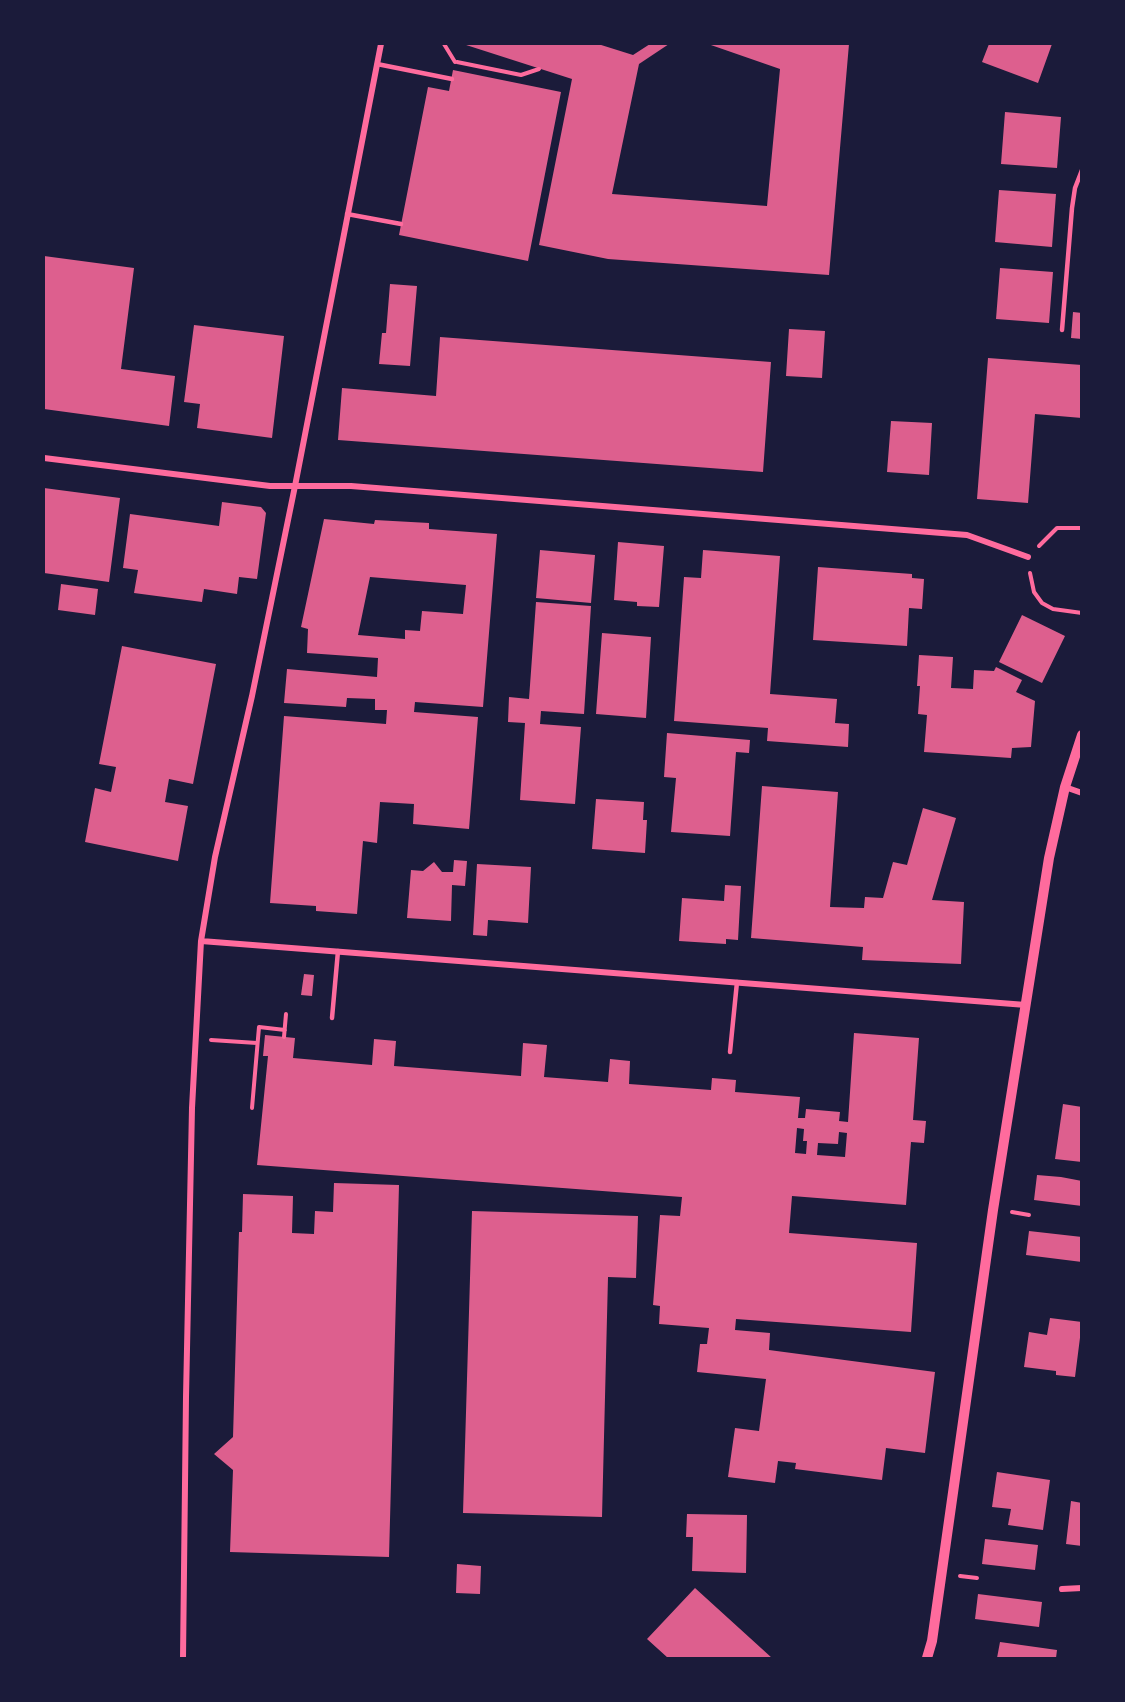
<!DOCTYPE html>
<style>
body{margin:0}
#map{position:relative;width:1125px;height:1702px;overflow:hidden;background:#1b1b3a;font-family:Mulish,sans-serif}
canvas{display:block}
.frame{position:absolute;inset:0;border:45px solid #1b1b3a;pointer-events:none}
</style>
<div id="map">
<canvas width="1125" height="1702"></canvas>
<div class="frame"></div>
</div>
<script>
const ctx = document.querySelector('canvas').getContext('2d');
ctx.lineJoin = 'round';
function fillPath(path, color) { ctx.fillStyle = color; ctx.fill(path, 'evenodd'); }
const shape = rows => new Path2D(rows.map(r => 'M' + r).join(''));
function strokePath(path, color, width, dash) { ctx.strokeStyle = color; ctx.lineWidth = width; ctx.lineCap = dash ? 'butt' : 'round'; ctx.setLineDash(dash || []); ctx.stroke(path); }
fillPath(shape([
 [463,44,598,44,633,55,650,44,669,44,639,64,612,194,767,206,780,69,708,44,849,44,829,275,608,259,539,245,572,79],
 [989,44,1052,44,1038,83,982,62],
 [453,70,561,92,528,261,399,235,428,87,449,91],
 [1005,112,1061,117,1057,168,1001,164],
 [999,190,1056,194,1052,247,995,242],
 [44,256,134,268,121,369,175,376,169,426,44,409],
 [1000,268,1053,272,1049,323,996,319],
 [390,284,417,286,410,366,379,364,382,333,386,333],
 [1073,312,1082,313,1082,339,1071,338],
 [194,325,284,336,272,438,197,428,200,404,184,402],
 [789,329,825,331,822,378,786,376],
 [440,337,771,362,763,472,338,440,342,388,436,396],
 [988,358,1082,365,1082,418,1035,414,1028,503,977,499],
 [891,421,932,423,929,475,887,472],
 [44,488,120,498,109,582,44,573],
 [222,502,261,507,266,513,257,579,239,577,237,594,204,589,202,602,134,593,138,570,123,568,130,514,219,526],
 [324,519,374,524,375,520,429,523,429,529,497,534,483,707,415,702,414,712,478,717,469,829,413,824,414,804,380,802,377,843,363,841,357,914,316,911,316,906,270,903,284,716,386,724,387,710,375,710,375,699,347,698,346,707,284,703,287,669,377,677,378,658,307,653,308,629,301,627],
 [370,577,466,585,463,614,422,611,420,631,405,630,405,639,358,635],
 [618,542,664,546,659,607,637,606,637,602,614,600],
 [540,550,595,555,591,603,536,598],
 [703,550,780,556,770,694,837,699,835,723,849,724,848,747,767,741,768,728,674,721,684,577,701,578],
 [818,567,912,574,912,578,924,579,922,609,909,608,907,646,813,640],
 [61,584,98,589,95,615,58,610],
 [536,602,591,606,584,714,541,711,540,724,581,727,575,804,520,800,525,723,508,722,509,697,529,699],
 [1022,615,1065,636,1042,683,999,662],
 [602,633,651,637,646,718,596,714],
 [122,646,216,664,193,784,169,779,165,802,188,806,178,861,85,842,95,788,111,792,116,767,99,764],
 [919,655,953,657,951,688,973,689,974,670,994,671,996,667,1022,680,1016,692,1035,701,1031,747,1012,748,1011,758,924,752,927,715,918,714,920,686,917,686],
 [667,733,750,740,749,753,736,752,730,836,671,832,676,778,664,777],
 [762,786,838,792,830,907,864,908,865,897,883,898,893,862,907,865,923,808,956,818,932,900,964,902,961,964,862,960,863,947,751,938],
 [596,799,644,802,643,820,647,820,645,853,592,849],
 [454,860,467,861,465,886,452,885,451,921,407,918,411,870,423,871,434,862,442,872,453,872],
 [477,864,531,867,528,923,488,920,487,936,473,935],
 [725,885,741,886,738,940,726,939,726,944,679,941,682,898,724,901],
 [304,974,314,975,312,996,301,995],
 [854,1033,919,1038,913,1120,926,1121,924,1143,911,1142,906,1205,792,1196,789,1233,917,1243,911,1332,736,1319,735,1330,770,1333,769,1350,935,1372,925,1453,886,1448,882,1480,795,1469,796,1463,778,1461,775,1483,728,1477,735,1428,759,1431,766,1379,697,1372,700,1344,707,1344,709,1328,659,1324,660,1306,653,1305,660,1215,680,1216,682,1197,257,1165,268,1056,263,1056,265,1035,295,1038,293,1058,372,1065,374,1039,396,1041,394,1066,521,1076,523,1043,547,1045,544,1077,608,1082,610,1059,630,1061,629,1084,711,1090,712,1078,736,1080,735,1092,800,1097,798,1118,805,1118,806,1109,840,1112,839,1121,848,1122],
 [797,1128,804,1129,803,1141,807,1141,806,1154,795,1153],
 [839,1132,847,1133,845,1157,817,1155,818,1143,838,1144],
 [1063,1104,1082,1107,1082,1162,1055,1159],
 [1037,1175,1061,1177,1082,1181,1082,1206,1034,1200],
 [334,1183,399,1185,389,1557,230,1552,233,1470,214,1454,233,1437,239,1232,242,1232,243,1194,293,1196,292,1233,314,1234,315,1211,333,1212],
 [472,1211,638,1216,636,1278,608,1277,602,1517,463,1513],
 [1029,1231,1082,1237,1082,1262,1026,1255],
 [1050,1318,1082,1322,1075,1377,1056,1375,1056,1371,1024,1367,1029,1332,1047,1335],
 [997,1472,1050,1480,1043,1530,1008,1525,1011,1509,992,1507],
 [1071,1501,1082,1503,1082,1546,1066,1544],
 [687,1514,747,1515,746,1573,692,1571,693,1537,686,1537],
 [985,1539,1038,1545,1035,1570,982,1564],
 [457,1564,481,1566,480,1594,456,1593],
 [695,1588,772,1658,668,1658,647,1639],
 [978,1594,1042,1602,1039,1627,975,1619],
 [1000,1642,1057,1650,1056,1658,997,1658]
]), '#dd5f8e');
strokePath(shape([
 [444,44,455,62],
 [457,62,521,75,539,69],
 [1039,546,1057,528,1082,528],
 [1030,573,1034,592,1042,603,1053,609,1082,613],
 [284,1037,286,1014],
 [211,1040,257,1043],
 [252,1108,259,1027,285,1030],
 [1012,1212,1029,1215],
 [960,1576,977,1578]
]), '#ff6b9d', 4);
strokePath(shape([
 [377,64,452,79],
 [347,214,401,224],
 [1062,330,1072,208,1075,188,1082,170],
 [332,1018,338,951],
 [730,1052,737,982]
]), '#ff6b9d', 4.5);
strokePath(shape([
 [44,458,270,486,351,486,967,535,1028,557],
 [1065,787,1082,793],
 [201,941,1026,1005],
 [1062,1589,1082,1588],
 [183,1658,186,1397,192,1108,201,941,215,857,252,696,295,486,381,44]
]), '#ff6b9d', 6);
strokePath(shape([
 [927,1658,932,1641,993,1210,1049,858,1065,787,1082,735]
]), '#ff6b9d', 10);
</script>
